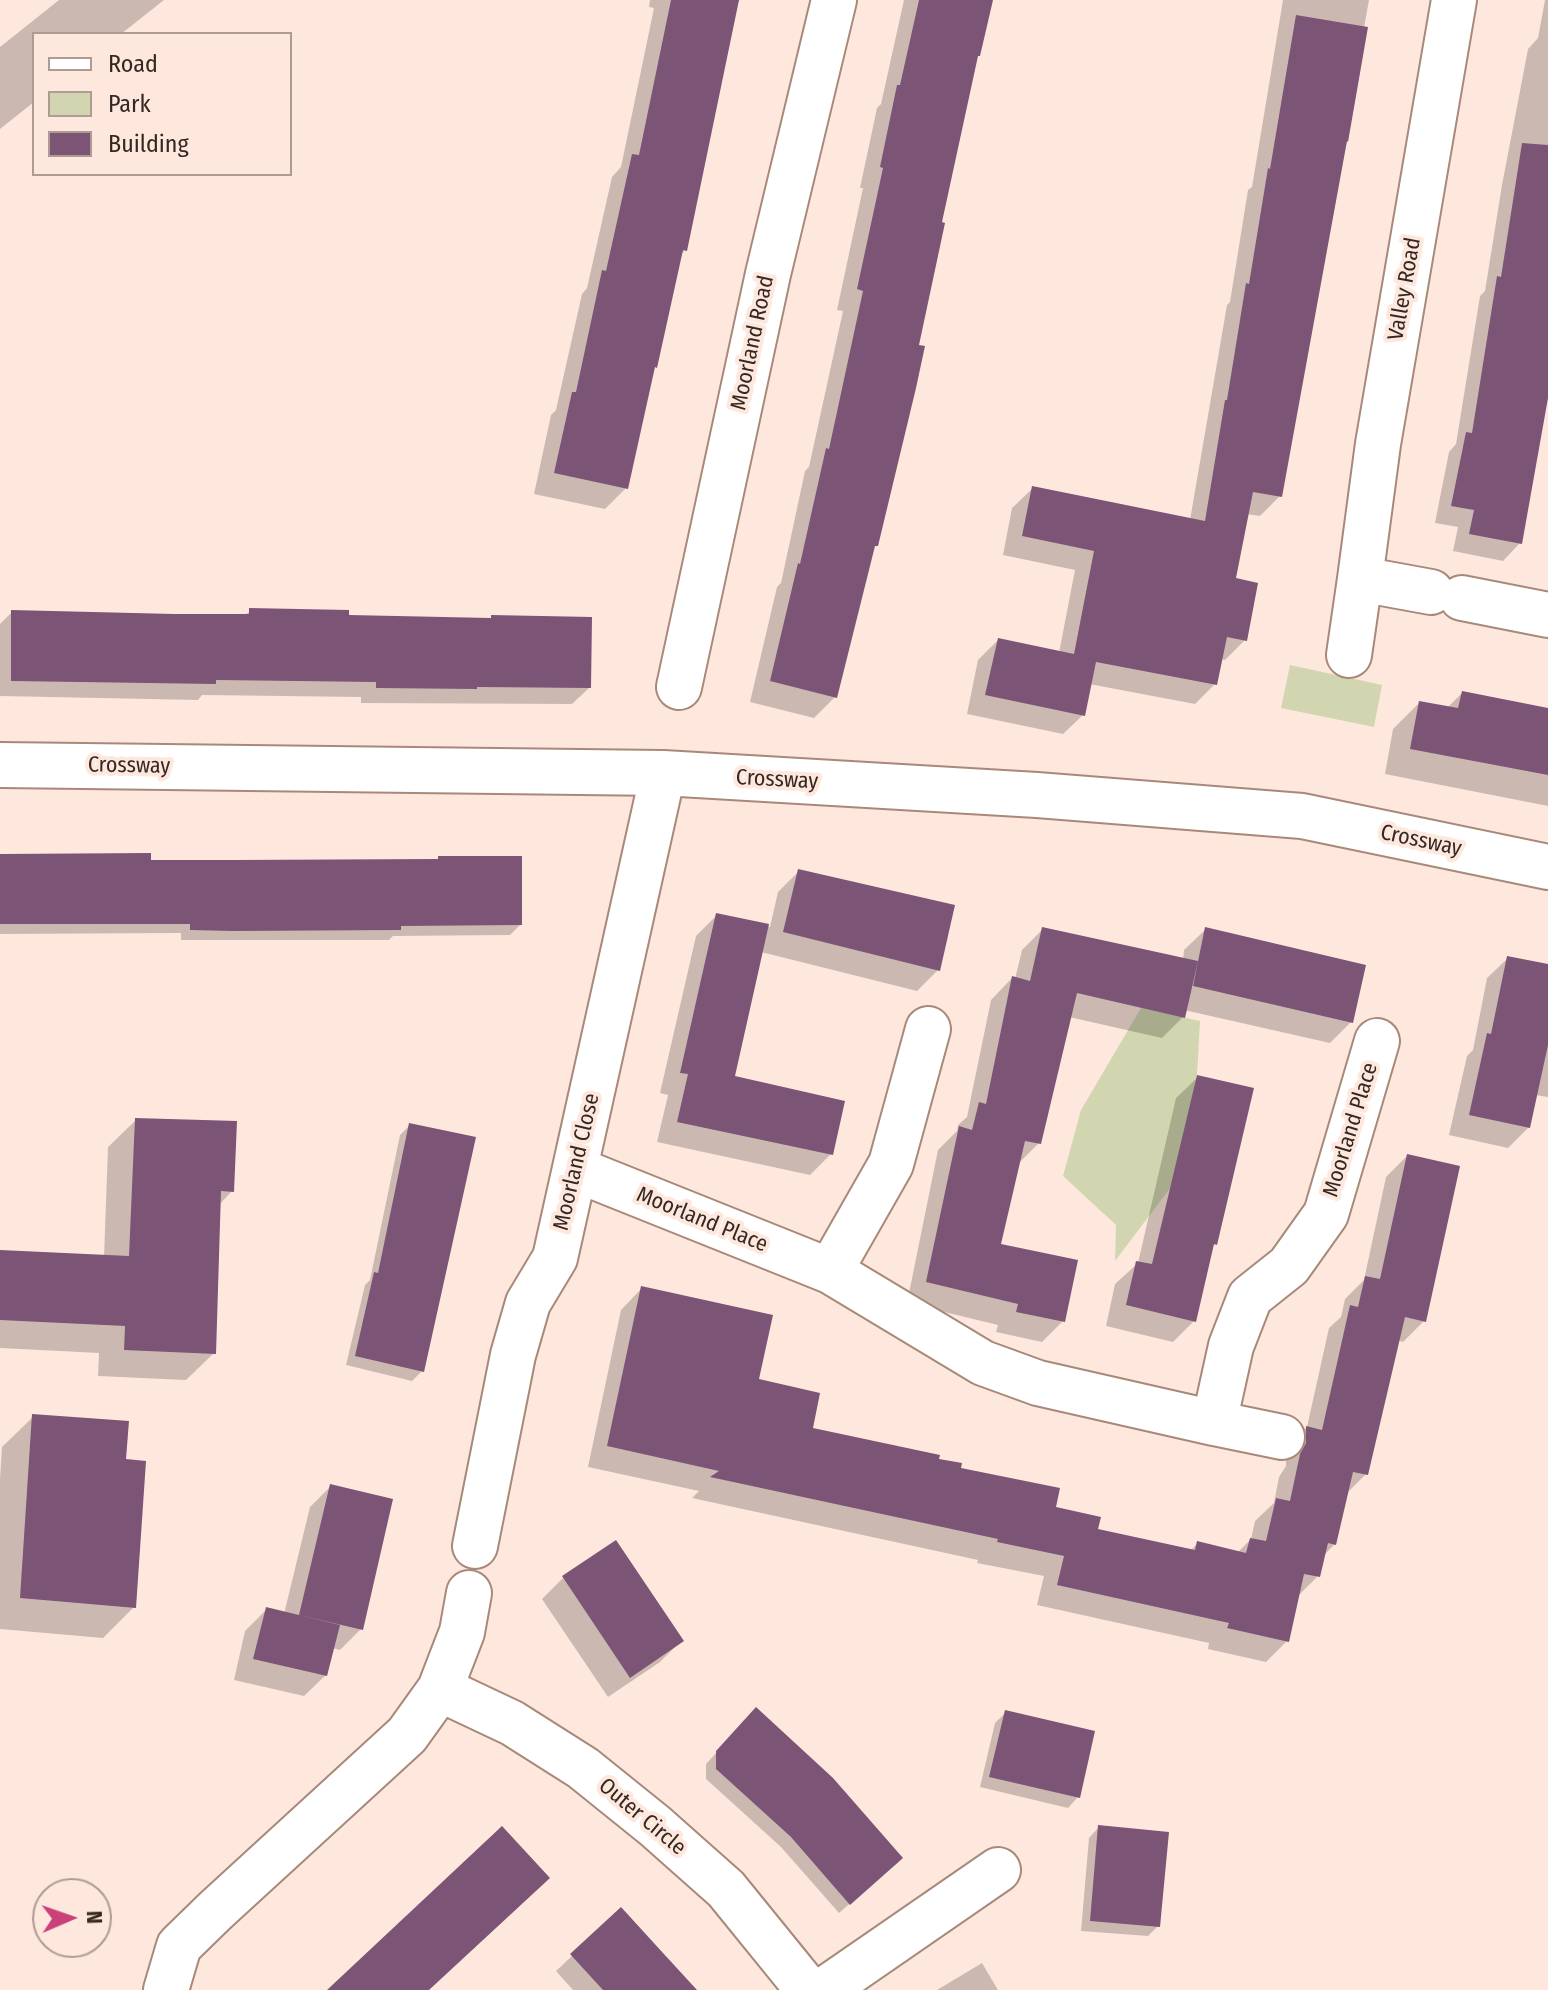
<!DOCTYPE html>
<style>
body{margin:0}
#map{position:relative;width:1548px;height:1990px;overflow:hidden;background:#fee8de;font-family:"Fira Sans Condensed",sans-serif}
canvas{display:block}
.legend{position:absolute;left:32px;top:32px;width:260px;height:144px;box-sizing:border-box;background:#fee8de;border:2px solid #ae9b93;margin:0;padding:10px 14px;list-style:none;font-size:24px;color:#352822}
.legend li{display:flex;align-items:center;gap:16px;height:40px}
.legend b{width:40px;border:2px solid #ae9b93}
.north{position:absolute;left:32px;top:1878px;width:80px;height:80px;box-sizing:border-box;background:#fee8de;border:2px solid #ae9b93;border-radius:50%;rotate:88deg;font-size:22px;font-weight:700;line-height:32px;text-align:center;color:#352822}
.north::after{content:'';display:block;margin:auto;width:28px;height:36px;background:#ca4179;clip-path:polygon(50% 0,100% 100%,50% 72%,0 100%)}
</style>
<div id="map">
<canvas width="1548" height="1990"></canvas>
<ul class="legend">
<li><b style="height:10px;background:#fff"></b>Road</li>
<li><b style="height:22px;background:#d2d6b0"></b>Park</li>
<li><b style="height:22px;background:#7b5476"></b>Building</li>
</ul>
<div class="north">N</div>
</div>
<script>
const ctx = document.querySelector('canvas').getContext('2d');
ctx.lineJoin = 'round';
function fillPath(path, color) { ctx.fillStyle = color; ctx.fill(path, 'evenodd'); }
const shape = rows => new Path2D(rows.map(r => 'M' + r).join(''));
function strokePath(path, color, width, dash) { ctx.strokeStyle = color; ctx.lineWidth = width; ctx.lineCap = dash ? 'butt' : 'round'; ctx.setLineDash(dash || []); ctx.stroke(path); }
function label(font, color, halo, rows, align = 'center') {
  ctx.font = font + ' "Fira Sans Condensed",sans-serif'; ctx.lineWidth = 8; ctx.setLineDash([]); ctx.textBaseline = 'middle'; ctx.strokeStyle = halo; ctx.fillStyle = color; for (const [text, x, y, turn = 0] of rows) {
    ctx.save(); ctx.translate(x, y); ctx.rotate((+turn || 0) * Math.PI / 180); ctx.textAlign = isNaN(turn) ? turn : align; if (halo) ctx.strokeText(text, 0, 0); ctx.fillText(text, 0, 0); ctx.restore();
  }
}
fillPath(shape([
 [1290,665,1382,685,1374,727,1281,708],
 [1141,1008,1200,1021,1197,1075,1171,1187,1115,1261,1116,1225,1063,1176,1081,1110]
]), '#d2d6b0');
fillPath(shape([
 [59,0,164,0,121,34,34,34,34,102,0,129,0,47],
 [650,0,740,0,736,4,685,250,680,256,626,488,605,509,534,494,551,415,556,410,582,294,587,288,612,177,621,167,654,8,649,7],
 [904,0,991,0,976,58,940,224,876,545,871,550,835,697,814,718,750,702,777,587,781,583,805,471,809,467,843,311,837,310,863,188,860,188,877,108,881,104],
 [1283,0,1369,0,1280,496,1260,516,1246,514,1234,580,1245,640,1225,660,1220,659,1215,684,1195,704,1089,684,1083,715,1063,734,967,714,978,660,998,640,1059,653,1075,570,1003,555,1012,508,1032,489,1190,520,1227,305,1230,302,1248,190,1252,187],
 [1545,0,1548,0,1548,386,1520,543,1503,561,1453,551,1458,527,1435,523,1449,452,1456,444,1480,296,1485,291,1502,185,1528,49,1538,38],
 [250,611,347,617,489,620,492,617,589,688,572,704,361,703,361,697,202,695,198,700,0,696,0,624,12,612,244,616],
 [1462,693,1548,711,1548,806,1385,774,1393,729,1419,703,1447,708],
 [0,856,149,862,435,861,439,858,520,925,510,935,393,936,389,940,181,940,181,933,0,934],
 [799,871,938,970,917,991,761,952,733,1078,831,1154,810,1175,657,1142,668,1095,660,1093,696,936,717,915,770,927,778,892],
 [1043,929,1183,960,1184,950,1206,929,1351,1022,1330,1043,1184,1010,1183,1017,1162,1038,1069,1017,1039,1143,1018,1164,999,1245,1063,1321,1042,1342,996,1332,998,1325,907,1303,938,1150,957,1131,958,1125,967,1117,991,1000,1012,978,1015,979,1022,950],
 [1508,958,1548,966,1548,1097,1535,1095,1529,1127,1508,1148,1449,1135,1467,1056,1473,1050,1487,978],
 [1198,1077,1215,1244,1211,1248,1194,1321,1173,1342,1106,1326,1115,1284,1138,1263,1176,1098],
 [136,1120,232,1191,219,1205,214,1353,186,1380,98,1376,99,1353,0,1348,0,1252,104,1257,108,1147],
 [410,1125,422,1371,412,1381,346,1365,365,1285,370,1280,400,1135],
 [1407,1156,1424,1321,1403,1342,1397,1340,1366,1474,1346,1494,1335,1544,1323,1556,1318,1576,1297,1597,1287,1641,1266,1662,1208,1649,1209,1643,1037,1605,1044,1576,977,1563,978,1560,692,1498,699,1491,588,1467,621,1310,642,1288,756,1381,810,1430,936,1460,1054,1509,1096,1530,1190,1551,1198,1543,1237,1553,1251,1539,1255,1521,1274,1503,1279,1477,1286,1466,1286,1449,1307,1427,1329,1328,1341,1317,1345,1299,1364,1280,1386,1177],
 [33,1417,124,1461,134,1607,103,1638,0,1629,0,1479,2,1447],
 [331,1486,361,1629,340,1650,332,1648,326,1675,304,1696,234,1680,245,1631,266,1610,284,1614,310,1507],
 [615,1543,681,1641,660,1662,608,1697,542,1599,563,1578],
 [1006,1712,1078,1797,1068,1808,980,1787,995,1723],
 [746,1720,890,1868,839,1913,781,1847,706,1779,706,1764],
 [1099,1827,1158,1926,1148,1936,1081,1931,1089,1838],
 [621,1910,694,1990,573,1990,556,1971],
 [982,1963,998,1990,937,1990]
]), '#0003');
fillPath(shape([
 [671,0,739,0,687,251,683,250,657,368,655,367,628,489,554,473,572,392,576,392,602,270,606,271,632,154,639,155],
 [919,0,993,0,980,56,978,56,942,222,945,223,919,345,925,346,916,388,878,546,875,546,837,698,770,681,798,563,800,564,826,448,829,449,863,291,857,289,883,168,880,167,897,85,900,85],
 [1296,15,1368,27,1348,142,1347,141,1332,223,1282,497,1253,492,1236,578,1258,583,1247,641,1227,637,1217,685,1096,662,1085,716,985,695,998,638,1074,654,1094,551,1022,536,1032,486,1205,521,1225,400,1227,400,1246,283,1249,284,1268,168,1270,169],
 [1522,143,1548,145,1548,398,1522,544,1469,534,1474,510,1451,506,1466,432,1472,433,1497,276,1501,277],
 [249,608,349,610,349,615,491,618,491,615,592,617,591,688,477,687,477,689,376,688,376,682,216,680,216,684,11,681,11,610,174,614,249,614],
 [1462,691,1548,708,1548,775,1410,749,1419,701,1458,708],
 [151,853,151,860,233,860,438,859,438,856,522,856,522,925,401,926,401,930,233,931,190,930,190,924,0,924,0,854],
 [798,869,955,905,940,971,783,932],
 [716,913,769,924,735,1076,845,1101,833,1155,677,1122,688,1074,680,1073],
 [1042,927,1198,961,1185,1018,1077,993,1041,1144,1025,1141,1001,1244,1078,1260,1065,1322,1016,1312,1018,1304,926,1282,959,1126,972,1130,979,1102,986,1104,1012,976,1030,981],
 [1205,927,1366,965,1353,1023,1193,986],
 [1507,956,1548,964,1548,1045,1530,1128,1469,1115,1487,1033,1491,1034],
 [1197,1075,1254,1088,1217,1245,1214,1244,1196,1322,1126,1305,1136,1261,1152,1264],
 [135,1118,237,1121,234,1192,221,1191,216,1354,124,1350,125,1326,0,1320,0,1250,129,1256],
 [409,1123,476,1137,424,1372,355,1356,374,1272,378,1273],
 [1407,1154,1460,1166,1426,1322,1405,1317,1368,1475,1353,1472,1336,1545,1328,1543,1320,1577,1304,1574,1289,1642,1227,1628,1229,1623,1057,1585,1064,1556,997,1542,998,1539,710,1477,719,1471,607,1446,641,1286,773,1315,759,1379,820,1393,813,1428,940,1455,939,1459,962,1463,961,1468,1060,1488,1056,1507,1101,1517,1098,1529,1195,1550,1197,1541,1246,1553,1250,1538,1266,1541,1276,1498,1290,1501,1300,1454,1306,1443,1306,1426,1322,1430,1350,1305,1358,1307,1365,1276,1380,1279],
 [32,1414,129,1421,126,1459,146,1461,136,1608,20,1598],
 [330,1484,393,1499,363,1630,299,1615],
 [616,1540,684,1641,630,1678,562,1576],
 [266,1607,340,1625,327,1676,253,1659],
 [756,1707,833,1778,903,1858,850,1905,791,1837,716,1769,716,1751],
 [1005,1710,1095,1731,1080,1798,989,1777],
 [1098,1825,1169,1832,1160,1927,1090,1921],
 [502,1826,550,1878,429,1990,327,1990],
 [621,1907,663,1953,697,1990,603,1990,570,1954]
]), '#7b5476');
const minor = shape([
 [1431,592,1360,579,1378,444,1454,0],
 [1462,598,1548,615],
 [1349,655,1360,579],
 [679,687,768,274,834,0],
 [0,765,663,773,1037,795,1302,816,1548,867],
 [575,1169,830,1271,983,1363,1038,1383,1214,1423,1231,1346,1250,1297,1289,1266,1326,1214,1377,1041],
 [830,1271,891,1164,928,1029],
 [1214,1423,1282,1437],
 [475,1546,513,1355,528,1303,555,1258,663,773],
 [440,1689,512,1723,583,1768,655,1826,726,1889,808,1990],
 [166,1990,179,1946,216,1910,407,1735,440,1689,462,1632,469,1593],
 [824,1990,998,1870]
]);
strokePath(minor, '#a88979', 48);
strokePath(minor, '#fff', 44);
label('22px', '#352822', '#fee8de', [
 ["Valley Road",1405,289,-80],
 ["Moorland Road",753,343,-78],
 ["Crossway",129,766,1],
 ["Crossway",777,780,3],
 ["Crossway",1421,841,12],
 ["Moorland Place",1351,1130,-73],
 ["Moorland Close",577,1162,-77],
 ["Moorland Place",702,1220,22],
 ["Outer Circle",642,1817,40]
]);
</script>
